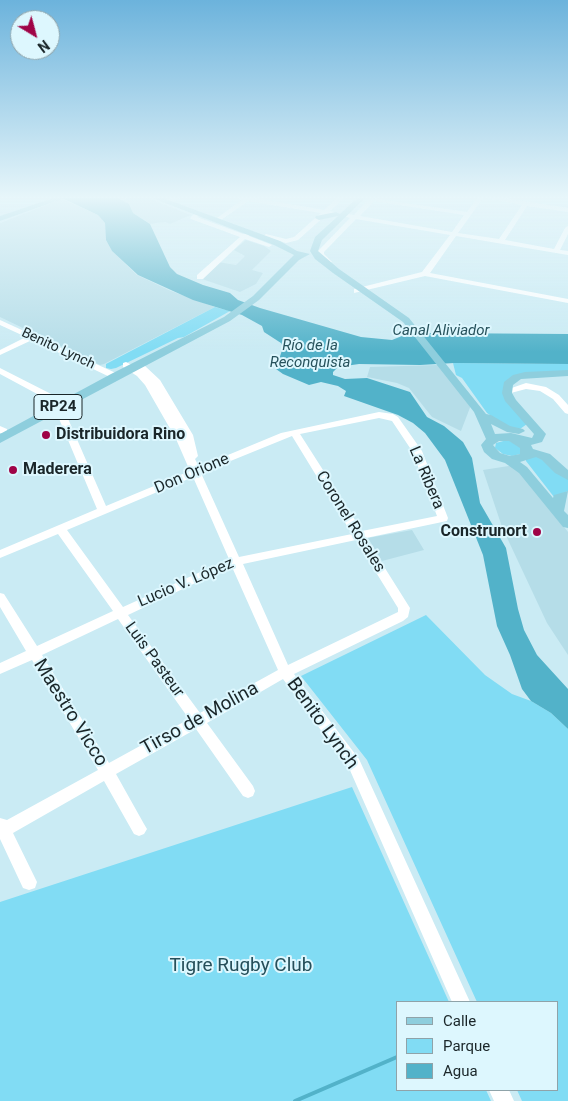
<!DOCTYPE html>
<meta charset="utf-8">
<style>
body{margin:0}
#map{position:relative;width:568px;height:1101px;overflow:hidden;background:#caebf4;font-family:Roboto,sans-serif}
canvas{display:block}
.legend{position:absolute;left:396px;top:1001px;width:162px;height:90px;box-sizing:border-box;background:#ddf7fe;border:1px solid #8fa3a9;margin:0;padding:6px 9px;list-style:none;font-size:15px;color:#1a2629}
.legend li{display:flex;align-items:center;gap:10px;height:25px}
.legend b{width:25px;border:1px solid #8fa3a9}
.north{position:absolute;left:10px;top:10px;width:50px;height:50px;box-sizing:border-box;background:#ddf7fe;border:1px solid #8fa3a9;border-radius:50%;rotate:143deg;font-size:14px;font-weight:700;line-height:20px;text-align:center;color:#1a2629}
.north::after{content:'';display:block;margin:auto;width:18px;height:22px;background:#9f0447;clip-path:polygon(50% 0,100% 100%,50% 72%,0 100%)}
</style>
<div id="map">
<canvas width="568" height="1101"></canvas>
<ul class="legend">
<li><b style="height:6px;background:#8ecedd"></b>Calle</li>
<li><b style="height:14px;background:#81dcf4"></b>Parque</li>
<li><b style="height:14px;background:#52b2c9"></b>Agua</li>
</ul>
<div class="north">N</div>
</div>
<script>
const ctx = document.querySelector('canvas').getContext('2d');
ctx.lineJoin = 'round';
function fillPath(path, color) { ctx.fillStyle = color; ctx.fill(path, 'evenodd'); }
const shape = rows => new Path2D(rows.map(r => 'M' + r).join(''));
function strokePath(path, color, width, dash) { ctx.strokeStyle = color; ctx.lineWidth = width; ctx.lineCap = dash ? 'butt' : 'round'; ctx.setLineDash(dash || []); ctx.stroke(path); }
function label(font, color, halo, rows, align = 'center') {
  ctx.font = font + ' Roboto,sans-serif'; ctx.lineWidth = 4; ctx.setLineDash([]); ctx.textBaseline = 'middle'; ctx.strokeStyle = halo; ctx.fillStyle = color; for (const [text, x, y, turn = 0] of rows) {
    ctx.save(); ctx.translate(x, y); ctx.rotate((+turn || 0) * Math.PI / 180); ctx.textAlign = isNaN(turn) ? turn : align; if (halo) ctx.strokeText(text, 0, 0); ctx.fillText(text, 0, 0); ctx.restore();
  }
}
fillPath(shape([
 [128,198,148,198,191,215,170,224,165,222,150,224,133,213,129,204,122,200],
 [62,199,98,215,105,223,106,240,112,251,137,275,171,291,215,307,104,364,100,365,0,317,0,223],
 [246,240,264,246,271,251,252,270,263,273,256,284,240,292,199,278,218,262,236,265,245,256,234,250],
 [438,365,471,405,461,431,432,417,409,388,397,383,367,377,370,367],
 [515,465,568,532,568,655,547,623,502,527,483,470],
 [412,530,424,550,382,561,368,538]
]), '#b5dde8');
fillPath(shape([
 [215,307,230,311,184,337,178,338,116,368,111,369,106,368,106,364],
 [453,363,568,364,568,372,552,371,506,382,527,424,520,429,508,427,487,413,462,378,456,375],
 [507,440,519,444,522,451,520,454,512,456,503,454,495,448,496,443],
 [537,455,568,478,568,491,554,497,526,461,526,459],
 [426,615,485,675,512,694,531,701,551,713,568,729,568,1101,522,1101,517,1090,557,1090,557,1002,477,1002,367,760,301,676],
 [352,787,449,1002,397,1002,397,1090,486,1090,491,1101,0,1101,0,902]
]), '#81dcf4');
fillPath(shape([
 [62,198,117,198,122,200,129,204,133,213,150,224,170,267,177,274,203,285,230,293,238,300,260,308,361,337,392,340,402,336,429,333,568,334,568,364,454,363,420,365,359,364,338,367,333,372,333,375,345,379,367,378,410,392,427,417,444,426,463,442,472,458,480,503,506,548,518,609,524,630,537,655,568,689,568,729,551,713,531,701,522,689,510,655,497,626,483,555,445,460,425,433,413,423,398,415,344,396,346,391,338,386,321,382,309,385,283,374,276,369,283,347,281,343,264,332,262,326,242,315,193,300,138,275,112,251,106,240,105,223,98,215]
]), '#52b2c9');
strokePath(shape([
 [295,1101,397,1057]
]), '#52b2c9', 4);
fillPath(shape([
 [172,198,180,198,170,204,166,204,166,202,172,198],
 [239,198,254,198,324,210,337,198,344,198,330,211,338,213,338,215,327,214,298,240,286,243,263,236,266,234,286,239,294,237,321,213,248,201,221,220,217,220,217,218,242,200,239,198],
 [370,198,467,212,477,198,483,198,458,233,499,239,522,205,487,198,503,198,568,208,568,212,527,206,505,240,554,249,565,228,568,226,568,234,560,250,568,251,568,255,456,236,430,273,568,299,568,303,425,276,354,293,354,289,422,272,450,235,356,219,324,252,324,254,332,262,327,263,318,256,318,251,350,218,340,215,343,213,354,215,370,198],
 [374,201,464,215,452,232,360,216,374,201],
 [195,213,200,214,197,217,243,234,250,232,249,236,272,245,269,247,245,239,203,279,197,279,197,275,240,237,191,219,190,218,195,213],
 [0,320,118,374,119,376,115,379,112,378,32,340,0,355,0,350,26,337,0,325,0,320],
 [126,362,139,369,139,366,145,366,160,380,193,435,198,456,195,459,199,467,281,433,379,412,393,414,398,417,422,451,448,518,447,521,366,538,410,608,408,617,403,621,294,674,359,759,470,1002,452,1002,349,768,283,679,207,723,253,786,255,791,253,796,248,798,243,796,196,729,116,774,144,824,147,829,144,834,139,836,134,834,104,781,13,833,37,882,35,888,29,890,23,888,0,839,0,818,7,820,98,770,32,660,0,674,0,663,26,651,0,607,0,593,4,594,37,646,113,611,58,534,0,558,0,550,97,509,52,402,0,374,0,368,59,398,106,506,190,471,176,439,145,385,137,376,123,367,123,363,126,362],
 [379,418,392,421,412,451,437,516,362,531,300,434,379,418],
 [292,436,352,534,239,557,201,473,292,436],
 [193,477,229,559,123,607,67,530,193,477],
 [356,540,398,608,398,612,288,665,243,564,356,540],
 [229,567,232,567,278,670,200,713,128,615,229,567],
 [118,619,189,719,109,763,42,655,118,619],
 [526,383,546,387,559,395,568,405,568,414,565,413,553,399,540,391,526,389,507,394,503,391,526,383],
 [0,426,7,429,7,433,0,433,0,426],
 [489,1090,509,1090,514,1101,494,1101,489,1090]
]), '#fff');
fillPath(shape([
 [53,198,65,198,0,221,0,216,53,198],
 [152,198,163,198,280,241,297,251,310,254,299,260,259,300,230,321,0,443,0,434,111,374,224,317,253,296,294,255,274,245,152,198],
 [357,198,365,198,322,240,318,251,339,269,409,318,486,414,491,415,510,426,523,429,525,431,519,434,507,432,491,424,495,434,511,433,532,438,534,434,505,401,502,393,504,382,513,375,525,372,568,370,568,376,521,379,513,385,512,393,516,400,546,434,542,442,531,445,533,449,550,454,568,470,568,480,555,473,542,460,536,457,520,462,527,467,553,498,554,495,568,491,564,511,568,515,568,528,563,527,519,473,505,463,492,459,484,452,481,445,486,439,474,412,403,322,333,273,315,259,310,251,315,237,338,216,319,220,315,218,316,216,336,212,340,214,357,198],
 [499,441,509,441,520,448,520,454,510,456,500,453,493,445,499,441]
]), '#8ecedd');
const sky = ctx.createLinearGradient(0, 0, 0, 352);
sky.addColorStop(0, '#6cb3dc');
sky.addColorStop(0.56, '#e7f6fa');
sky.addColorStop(1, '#e7f6fa00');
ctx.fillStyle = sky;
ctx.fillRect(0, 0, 568, 352);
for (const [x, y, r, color] of [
 [46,435,5,"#9f0447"],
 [13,470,5,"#9f0447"],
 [537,532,5,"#9f0447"]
]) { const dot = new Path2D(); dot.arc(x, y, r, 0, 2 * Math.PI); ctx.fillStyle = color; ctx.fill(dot); strokePath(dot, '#ddf7fe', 2); }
label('14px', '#1a2629', '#ddf7fe', [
 ["Benito Lynch",58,349,25]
]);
label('italic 15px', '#27525c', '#ddf7fe', [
 ["Canal Aliviador",441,331],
 ["Río de la",310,346],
 ["Reconquista",310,363]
]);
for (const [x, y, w] of [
 [58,407,48]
]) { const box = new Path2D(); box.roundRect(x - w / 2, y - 12.5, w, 25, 4); ctx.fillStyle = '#ddf7fe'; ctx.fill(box); strokePath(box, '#1a2629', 1); }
label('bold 15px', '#1a2629', null, [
 ["RP24",58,407]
]);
label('bold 16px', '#1a2629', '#ddf7fe', [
 ["Distribuidora Rino",56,435],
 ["Maderera",23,470],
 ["Construnort",527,532,"right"]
], 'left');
label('16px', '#1a2629', '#ddf7fe', [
 ["Don Orione",192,474,-23],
 ["La Ribera",426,478,67],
 ["Coronel Rosales",350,522,58],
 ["Lucio V. López",186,583,-23],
 ["Luis Pasteur",154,660,54]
]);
label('19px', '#1a2629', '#ddf7fe', [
 ["Maestro Vicco",70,713,58],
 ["Tirso de Molina",200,719,-29],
 ["Benito Lynch",322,724,54]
]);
label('19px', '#254f5a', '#ddf7fe', [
 ["Tigre Rugby Club",241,966]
]);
</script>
